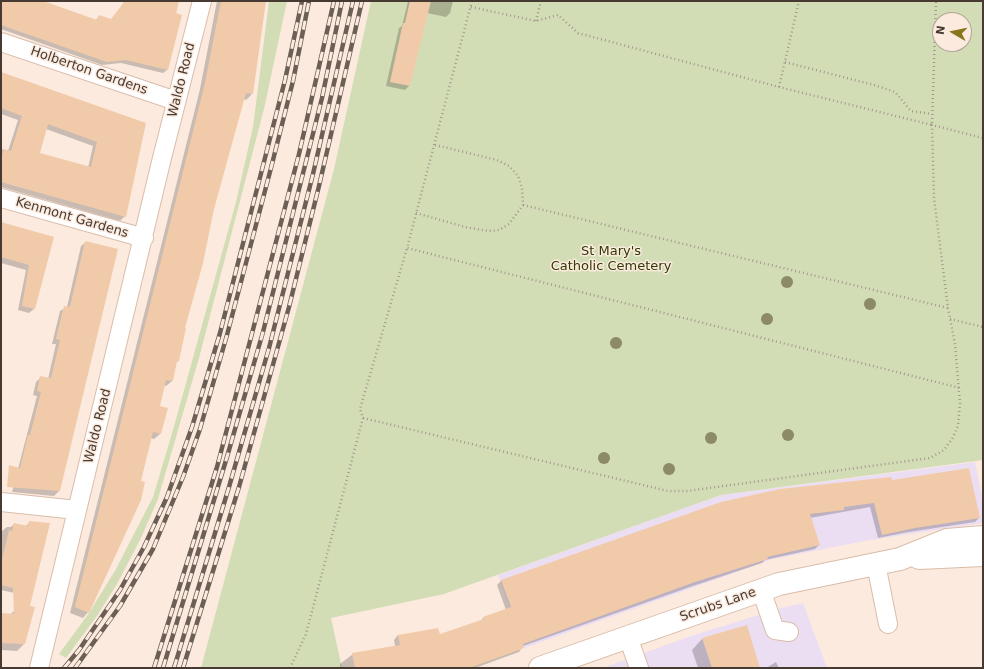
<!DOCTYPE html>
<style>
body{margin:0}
#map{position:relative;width:984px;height:669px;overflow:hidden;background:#fceade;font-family:"DejaVu Sans",sans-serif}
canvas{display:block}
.frame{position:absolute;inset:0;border:2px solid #463a32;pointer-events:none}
.north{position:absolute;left:932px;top:12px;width:40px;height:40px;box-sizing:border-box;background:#fceade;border:1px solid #b3a499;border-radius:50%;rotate:279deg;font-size:11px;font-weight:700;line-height:16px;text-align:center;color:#463a32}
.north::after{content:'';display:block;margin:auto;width:14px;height:18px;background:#87761a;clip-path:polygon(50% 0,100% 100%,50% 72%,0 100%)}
</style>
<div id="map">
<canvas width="984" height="669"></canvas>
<div class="frame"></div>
<div class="north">N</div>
</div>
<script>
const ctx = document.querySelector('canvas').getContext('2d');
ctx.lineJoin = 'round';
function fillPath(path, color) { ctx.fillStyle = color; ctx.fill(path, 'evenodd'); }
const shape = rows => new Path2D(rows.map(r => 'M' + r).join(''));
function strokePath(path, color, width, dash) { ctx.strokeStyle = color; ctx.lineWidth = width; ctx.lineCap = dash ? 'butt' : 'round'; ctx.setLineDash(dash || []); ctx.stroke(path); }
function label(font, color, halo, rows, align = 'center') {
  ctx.font = font + ' "DejaVu Sans",sans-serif'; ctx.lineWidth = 3; ctx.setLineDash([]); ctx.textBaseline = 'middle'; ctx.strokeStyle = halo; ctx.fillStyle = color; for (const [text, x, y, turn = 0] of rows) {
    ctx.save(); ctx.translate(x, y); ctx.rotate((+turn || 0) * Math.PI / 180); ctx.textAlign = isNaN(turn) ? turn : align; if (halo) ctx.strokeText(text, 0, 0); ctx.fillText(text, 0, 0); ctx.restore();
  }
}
fillPath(shape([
 [975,462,983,501,983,523,870,540,773,559,524,648,498,575,721,495],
 [803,603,827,668,602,668,691,636,781,608]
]), '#ecdef2');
fillPath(shape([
 [269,1,287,1,264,109,199,358,158,499,141,538,117,584,97,616,66,658,59,654,89,613,116,569,153,497,173,430,236,202,253,127],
 [371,1,983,1,983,460,721,495,444,594,331,618,342,668,201,668,334,169],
 [940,20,964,20,964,44,940,44]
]), '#d2ddb6');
fillPath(shape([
 [1,1,41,1,96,20,99,16,111,20,124,3,122,1,178,1,167,70,163,73,121,63,102,65,1,29],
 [217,1,264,1,252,94,246,100,243,99,213,209,183,328,178,361,175,364,172,381,166,386,164,386,158,406,160,434,154,439,150,438,88,612,83,618,70,613,200,89],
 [408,1,453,1,450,13,446,17,427,13,409,86,405,90,386,86,399,28,402,26],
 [1,73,145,124,125,216,120,221,1,187,1,149,8,151,18,120,1,114],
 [46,129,93,146,88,168,39,154],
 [1,224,53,237,34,309,29,313,18,310,26,270,1,263],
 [86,242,116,250,59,491,54,496,12,492,37,396,33,395,36,382,41,377,48,379,56,344,52,344,60,311,67,307,81,246],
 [891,481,979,518,975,522,909,532,878,538,870,507,810,518,819,545,815,549,765,560,762,563,690,587,523,646,519,652,475,668,340,668,340,664,353,654,395,646,394,640,398,635,439,635,480,622,484,617,506,610,497,585,501,581],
 [30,522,28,596,1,590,1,537,2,531,7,527,11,527,14,524,25,527],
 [14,611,32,613,24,644,17,651,1,650,1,614,11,614],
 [702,639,759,668,698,668,692,650],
 [776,662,779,668,766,668]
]), '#0003');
fillPath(shape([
 [1,1,43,1,97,20,99,15,111,19,125,1,179,1,176,13,182,15,168,70,126,60,107,62,1,25],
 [221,1,266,1,253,94,246,93,214,209,203,263,185,328,186,328,179,361,177,361,173,381,166,380,160,406,168,408,161,434,153,432,151,440,141,481,145,482,141,500,89,613,75,607,205,83],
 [410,1,431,1,410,86,390,82,403,23,405,23],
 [1,72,146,123,126,217,1,182,1,158,4,149,11,151,22,116,1,108],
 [48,124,97,142,91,167,40,153],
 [1,222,54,237,35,309,22,306,29,265,1,257],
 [85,241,118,249,60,491,7,487,9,465,20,468,28,435,30,435,41,392,37,391,40,376,51,378,60,340,56,339,64,306,70,307],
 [969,468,980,518,915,528,882,535,874,503,844,507,844,510,810,514,820,545,767,557,768,559,695,582,523,644,524,648,469,668,355,668,352,653,400,645,398,635,438,628,440,634,484,619,483,617,511,607,501,580,721,502,780,489,891,477,892,480],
 [29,521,50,523,30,606,35,607,25,644,1,643,2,613,14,614,13,588,1,585,1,564,9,530,12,531,14,523,28,526],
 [747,625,760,668,712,668,702,638]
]), '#f1cba9');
const minor = shape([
 [1,42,176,101],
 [1,198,144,238],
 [1,502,77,510],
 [876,564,888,624],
 [761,590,775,630,789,632],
 [628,637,639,668],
 [39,668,162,158,202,1]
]);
const major = shape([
 [919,558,983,555],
 [540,668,779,584,900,559,947,540,983,537]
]);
strokePath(minor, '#dabda9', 20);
strokePath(major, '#dabda9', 24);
strokePath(shape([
 [472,1,407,248,960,388],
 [471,7,536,21,558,15,578,33,779,87,932,125,936,1],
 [536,21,541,1],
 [785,62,874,85,895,92,911,111,932,114],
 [779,87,799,1],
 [523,205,948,308],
 [416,213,465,227,488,231,499,230,509,224,523,205,522,188,518,176,509,166,497,160,435,145],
 [950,319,983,327],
 [363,418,668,491,687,491,930,458,944,450,952,439,958,426,960,403,955,344,948,308,934,198,932,125,983,138],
 [290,668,306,634,363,418,360,409,407,248]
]), '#a6978d', 2.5, [1, 3]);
strokePath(minor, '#fff', 18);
strokePath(major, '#fff', 22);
const rail = shape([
 [64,668,79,650,120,590,144,547,167,497,192,427,220,333,285,80,302,1],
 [75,668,120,606,153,549,183,477,200,429,227,335,271,168,293,81,309,1],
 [154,668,217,467,299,154,334,1],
 [163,668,227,457,263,332,322,98,342,1],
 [174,668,229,487,269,348,313,174,353,1],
 [183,668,239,487,289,307,319,186,362,1]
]);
strokePath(rail, '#6c5f56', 4.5);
strokePath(rail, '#fceade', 3, [9]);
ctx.fillStyle = '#8c8a67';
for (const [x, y] of [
 [787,282],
 [870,304],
 [767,319],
 [616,343],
 [788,435],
 [711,438],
 [604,458],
 [669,469]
]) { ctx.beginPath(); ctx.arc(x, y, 6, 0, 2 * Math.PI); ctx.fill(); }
label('13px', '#463a32', '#fceade', [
 ["Holberton Gardens",89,71,19],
 ["Waldo Road",182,80,-76],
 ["Kenmont Gardens",72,218,16],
 ["Waldo Road",98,426,-76],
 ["Scrubs Lane",718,605,-19]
]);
label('13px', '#303b06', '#fceade', [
 ["St Mary's",611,252],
 ["Catholic Cemetery",611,267]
]);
</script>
